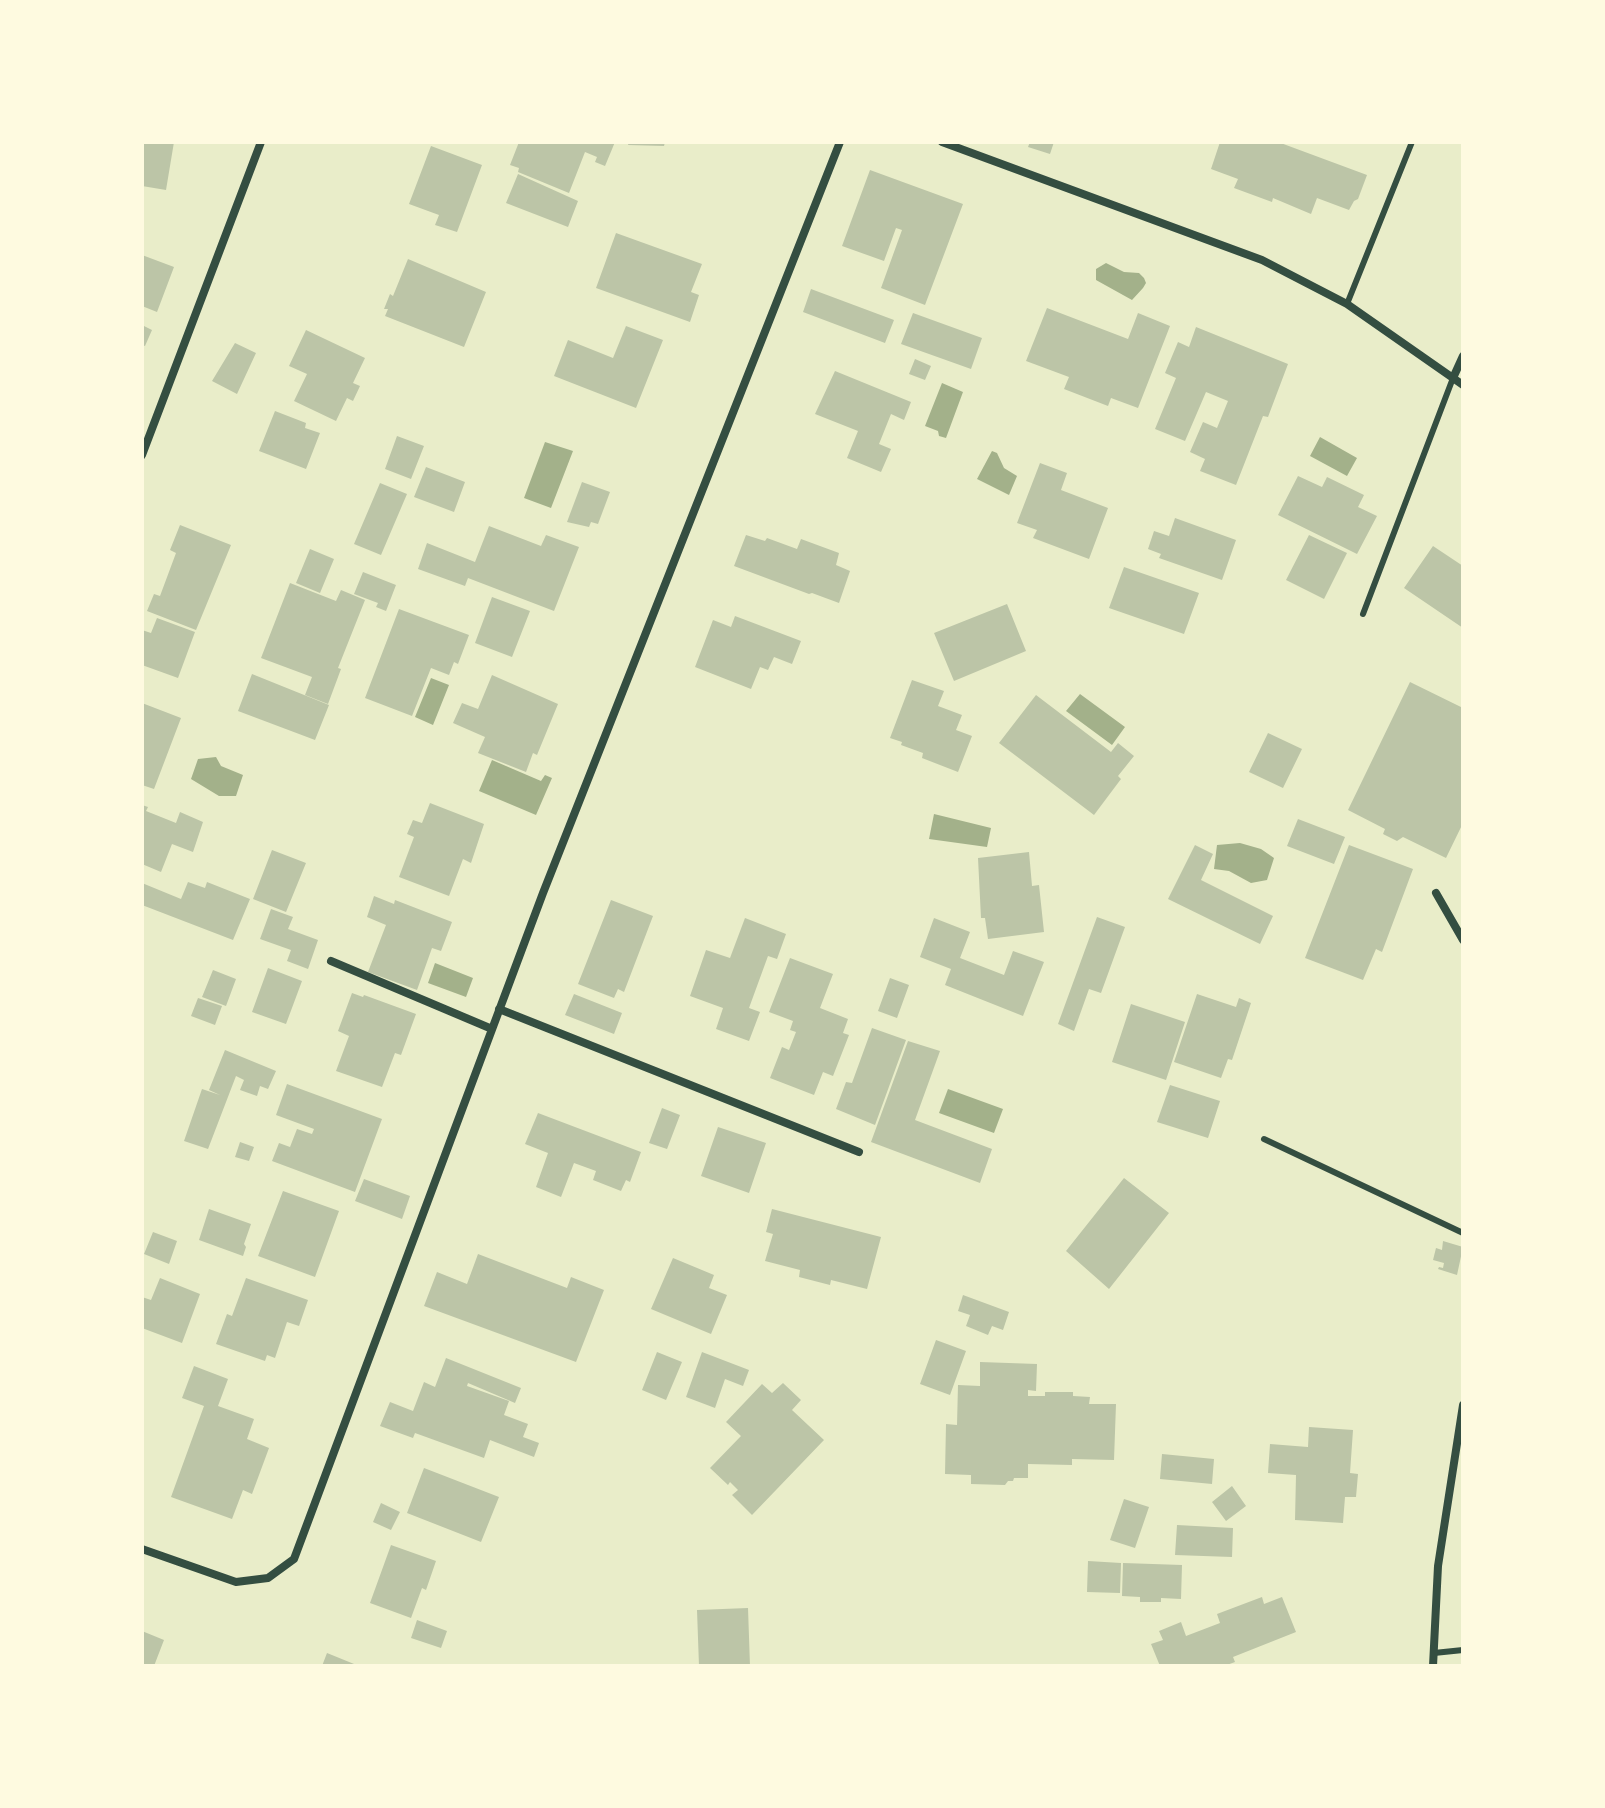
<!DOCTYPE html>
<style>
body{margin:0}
#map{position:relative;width:1605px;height:1808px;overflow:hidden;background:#e9edc9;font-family:"Noto Serif",serif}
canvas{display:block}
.frame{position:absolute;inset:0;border:144px solid #fefae0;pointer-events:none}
</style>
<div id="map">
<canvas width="1605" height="1808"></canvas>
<div class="frame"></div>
</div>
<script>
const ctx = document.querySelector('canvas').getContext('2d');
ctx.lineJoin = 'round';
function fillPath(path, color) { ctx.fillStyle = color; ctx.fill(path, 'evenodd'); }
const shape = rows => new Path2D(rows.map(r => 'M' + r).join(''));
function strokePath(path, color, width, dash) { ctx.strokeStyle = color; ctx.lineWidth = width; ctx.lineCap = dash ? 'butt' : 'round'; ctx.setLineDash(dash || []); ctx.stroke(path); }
fillPath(shape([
 [1106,263,1124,272,1139,273,1144,278,1146,283,1143,288,1132,300,1096,280,1096,269],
 [942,383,963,392,946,438,939,436,938,431,925,426],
 [1320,437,1357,458,1347,476,1310,456],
 [545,442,573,451,551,508,524,498],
 [992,451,997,453,1004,468,1017,476,1009,495,977,479],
 [431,678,449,685,433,725,415,717],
 [1080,694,1125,727,1112,745,1066,711],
 [216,757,221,766,243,775,236,796,219,796,191,779,198,759],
 [492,760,541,781,545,775,552,778,536,815,479,791],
 [934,814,991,828,987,847,929,839],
 [1240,843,1261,849,1274,858,1267,880,1251,883,1229,871,1214,869,1217,845],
 [435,963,473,978,466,997,428,983],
 [948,1089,1003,1109,994,1133,939,1113]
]), '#a3b18a');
fillPath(shape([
 [142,142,174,142,166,190,142,186],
 [519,142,615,142,605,166,595,162,597,157,585,152,569,193,518,172,519,168,510,165],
 [629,142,665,142,664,146,628,145],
 [1030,142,1054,142,1050,154,1028,147],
 [1220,142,1278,142,1367,175,1358,199,1354,201,1349,210,1317,198,1311,214,1273,198,1272,202,1234,188,1238,179,1211,169],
 [431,146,482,165,457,232,435,225,439,215,409,204],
 [870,170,963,204,925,305,881,288,902,230,896,228,884,261,842,246],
 [518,174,578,201,568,227,506,203],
 [616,233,702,264,691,292,699,295,690,322,596,288],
 [142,255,174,267,157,312,142,306],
 [408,259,486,292,464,347,385,316,388,309,384,309,390,294,393,296],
 [811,289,894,320,885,343,803,312],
 [1047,308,1128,339,1138,313,1170,326,1138,408,1111,398,1108,406,1064,389,1069,377,1026,361],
 [913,313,982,338,971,369,901,344],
 [142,325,152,330,145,346,142,345],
 [626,326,663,340,636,408,554,376,568,340,613,358],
 [1196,327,1288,364,1268,417,1263,416,1236,485,1200,471,1205,459,1190,452,1203,422,1217,428,1228,401,1206,392,1185,441,1155,429,1176,378,1165,373,1178,342,1189,347],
 [306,330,365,358,353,383,360,386,353,401,347,398,336,421,294,401,307,374,289,366],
 [235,343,256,353,237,394,212,381],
 [915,359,931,366,925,380,909,374],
 [835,371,911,402,904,420,891,414,879,444,891,449,881,472,847,458,858,431,815,414],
 [275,411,306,423,305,428,320,433,306,469,259,451],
 [397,436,424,446,411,479,385,469],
 [1040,463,1067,473,1061,490,1108,508,1089,559,1033,538,1037,530,1017,523],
 [426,467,465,482,454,512,414,497],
 [1298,476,1322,487,1327,477,1364,495,1358,507,1377,516,1357,554,1278,515],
 [582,482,610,492,598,524,591,522,589,527,567,522],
 [380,483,407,494,381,555,354,544],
 [1175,518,1236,540,1222,580,1159,558,1161,554,1148,549,1154,531,1169,536],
 [180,525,231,545,196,630,147,611,154,594,160,596,176,553,170,550],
 [489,526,541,546,546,535,579,547,554,611,468,578,465,586,418,569,427,543,475,562],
 [746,535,765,541,767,538,797,549,801,539,839,553,836,565,850,571,839,603,812,593,809,594,734,566],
 [1309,535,1347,553,1324,599,1286,580],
 [1433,546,1463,566,1463,628,1404,588],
 [310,549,334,559,320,593,296,583],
 [1124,567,1199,593,1184,634,1109,608],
 [363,572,396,585,386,611,376,607,378,603,354,594],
 [290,583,336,601,341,590,365,600,338,668,341,669,328,704,305,695,312,677,261,658],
 [492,597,530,611,512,657,475,643],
 [1007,604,1026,651,954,681,934,633],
 [399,609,469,635,458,664,454,662,449,675,431,668,412,716,365,698],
 [735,616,801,641,792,664,774,657,768,670,760,667,751,689,695,667,713,620,731,627],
 [157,618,195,632,178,678,142,665,142,630,151,633],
 [252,674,329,705,315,740,238,711],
 [492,675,558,704,537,755,533,753,526,772,478,753,485,737,453,723,462,703,478,709],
 [912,680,944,691,938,706,962,715,956,730,972,736,958,772,922,758,923,753,901,745,902,742,890,738],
 [1410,682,1463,708,1463,823,1446,858,1403,837,1397,841,1383,834,1385,829,1348,810],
 [1036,695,1111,752,1118,743,1134,756,1118,776,1121,779,1094,815,999,743],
 [142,703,181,718,154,789,142,785],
 [1268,733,1302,749,1283,788,1249,772],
 [430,803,484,824,471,863,463,859,449,896,399,877,414,837,407,834,413,820,422,823],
 [142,805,148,807,146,811,176,823,180,812,203,822,193,852,172,844,161,872,142,864],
 [1298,819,1345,837,1334,864,1287,846],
 [1195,845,1213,854,1201,880,1273,916,1260,944,1168,899],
 [1349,845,1413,869,1382,952,1376,949,1363,980,1305,958],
 [272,850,306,863,286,912,253,899],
 [1029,852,1032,886,1039,885,1044,932,988,939,985,918,981,918,978,858],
 [188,882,205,888,207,882,250,899,233,940,142,905,142,883,181,899],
 [374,896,394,904,395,900,452,922,441,951,432,948,417,990,368,972,386,925,367,917],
 [611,900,653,916,624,992,618,989,614,998,578,984],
 [271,909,293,917,288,929,318,940,308,969,287,961,291,950,260,939],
 [1097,917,1125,927,1101,993,1089,989,1074,1031,1058,1024],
 [745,918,786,934,777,959,768,956,749,1008,760,1012,749,1041,716,1029,723,1008,690,996,706,950,730,958],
 [934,918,970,932,960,958,1004,975,1013,951,1044,962,1023,1016,945,985,951,969,920,957],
 [790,958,833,974,820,1008,848,1019,843,1033,849,1035,833,1076,823,1072,814,1095,770,1078,782,1047,789,1050,796,1032,790,1030,793,1021,769,1012],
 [268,968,302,981,286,1024,252,1012],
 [213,970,236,979,226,1006,202,997],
 [890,978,909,985,897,1018,878,1011],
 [352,993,363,997,364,995,416,1014,401,1055,395,1053,382,1087,336,1071,349,1036,338,1031],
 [574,994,622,1013,614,1034,565,1015],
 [1197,994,1236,1007,1239,998,1251,1003,1232,1060,1228,1059,1221,1078,1174,1062],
 [198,998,222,1006,215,1025,191,1016],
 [1131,1004,1185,1022,1166,1080,1112,1062],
 [872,1028,906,1040,875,1125,836,1109,846,1082,852,1083],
 [908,1041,940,1051,915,1120,992,1149,980,1183,871,1142],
 [225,1050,276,1071,268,1089,260,1086,257,1096,240,1090,244,1080,236,1076,208,1149,184,1141,202,1089,220,1095,209,1090],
 [287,1084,382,1119,355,1192,272,1161,279,1143,290,1147,297,1129,312,1134,314,1129,276,1115],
 [1170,1085,1220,1101,1208,1138,1157,1122],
 [662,1108,680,1115,667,1149,649,1143],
 [538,1113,641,1152,630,1182,626,1180,621,1191,593,1180,596,1171,574,1163,561,1197,536,1187,548,1153,525,1144],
 [718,1127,766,1143,749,1193,701,1176],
 [240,1142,254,1147,249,1161,235,1157],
 [1124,1178,1169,1213,1109,1289,1066,1251],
 [364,1179,410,1196,402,1219,355,1201],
 [283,1191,339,1211,315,1277,258,1256],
 [209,1209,251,1224,244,1244,246,1247,243,1256,199,1240],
 [772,1209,881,1237,867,1289,831,1280,830,1285,799,1277,800,1270,765,1261,773,1234,766,1232],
 [153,1232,177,1241,169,1264,144,1254],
 [1443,1241,1463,1247,1457,1275,1438,1269,1439,1267,1443,1268,1444,1263,1433,1260,1436,1248,1442,1250],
 [478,1254,567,1288,571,1277,604,1290,576,1362,424,1306,437,1272,467,1284],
 [673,1258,714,1275,709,1288,727,1295,711,1334,651,1309],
 [160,1278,200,1294,182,1343,142,1328,142,1297,151,1300],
 [246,1278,308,1300,299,1326,287,1322,275,1358,267,1355,265,1361,216,1344,227,1314,232,1316],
 [963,1295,1009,1312,1003,1330,992,1326,988,1335,966,1326,970,1315,958,1311],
 [936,1340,966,1351,950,1395,920,1384],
 [657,1352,682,1362,666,1400,642,1390],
 [702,1352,749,1370,743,1386,725,1379,715,1408,686,1397],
 [446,1358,521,1388,515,1403,468,1383,467,1386,509,1401,504,1415,528,1424,523,1437,539,1443,534,1457,490,1440,484,1458,415,1433,413,1438,380,1426,390,1402,413,1411,424,1382,435,1387],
 [980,1362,1037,1364,1036,1391,1028,1390,1028,1396,1045,1396,1045,1392,1073,1392,1073,1396,1090,1397,1089,1404,1116,1404,1114,1460,1072,1459,1072,1465,1028,1464,1028,1478,1014,1478,1013,1481,1008,1481,1005,1485,971,1484,971,1475,945,1474,946,1424,957,1425,958,1385,980,1386],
 [194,1366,228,1379,218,1406,254,1419,247,1439,269,1448,252,1494,243,1490,232,1519,171,1497,204,1406,182,1398],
 [783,1383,801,1400,792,1410,824,1440,752,1515,732,1495,738,1490,730,1482,728,1485,710,1468,741,1436,726,1422,762,1384,772,1393],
 [1309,1427,1353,1430,1350,1473,1358,1474,1356,1497,1345,1497,1343,1523,1295,1520,1296,1475,1268,1473,1270,1444,1308,1447],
 [1162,1454,1214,1459,1212,1484,1160,1479],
 [424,1468,499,1497,481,1542,407,1513],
 [1232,1486,1246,1506,1226,1521,1212,1502],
 [1124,1499,1149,1507,1135,1548,1110,1540],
 [381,1503,400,1512,391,1530,373,1522],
 [1177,1525,1233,1528,1232,1557,1175,1555],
 [391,1545,436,1561,426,1590,422,1588,411,1618,370,1603],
 [1088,1561,1121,1563,1120,1593,1087,1592],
 [1123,1563,1182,1565,1181,1599,1161,1598,1161,1602,1140,1602,1140,1597,1122,1596],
 [1262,1597,1264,1604,1282,1597,1296,1632,1233,1657,1235,1662,1224,1666,1160,1666,1151,1644,1163,1640,1159,1631,1181,1622,1186,1636,1220,1623,1217,1614],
 [748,1608,750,1666,699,1666,697,1610],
 [417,1620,447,1631,441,1648,411,1638],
 [142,1631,164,1640,154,1666,142,1666],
 [327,1653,359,1666,322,1666]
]), '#bcc5a7');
strokePath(shape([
 [1347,304,1412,142],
 [1363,614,1453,378],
 [1264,1139,1463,1233],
 [1434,1653,1463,1650]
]), '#344e41', 6);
strokePath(shape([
 [942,142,1262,260,1347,304,1463,385],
 [1453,378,1463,356],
 [142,455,261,142],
 [1436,893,1463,940],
 [331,961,492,1029],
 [499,1009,859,1152],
 [142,1549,236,1582,268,1578,294,1559,543,893,840,142],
 [1433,1666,1438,1566,1463,1405]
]), '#344e41', 8);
</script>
